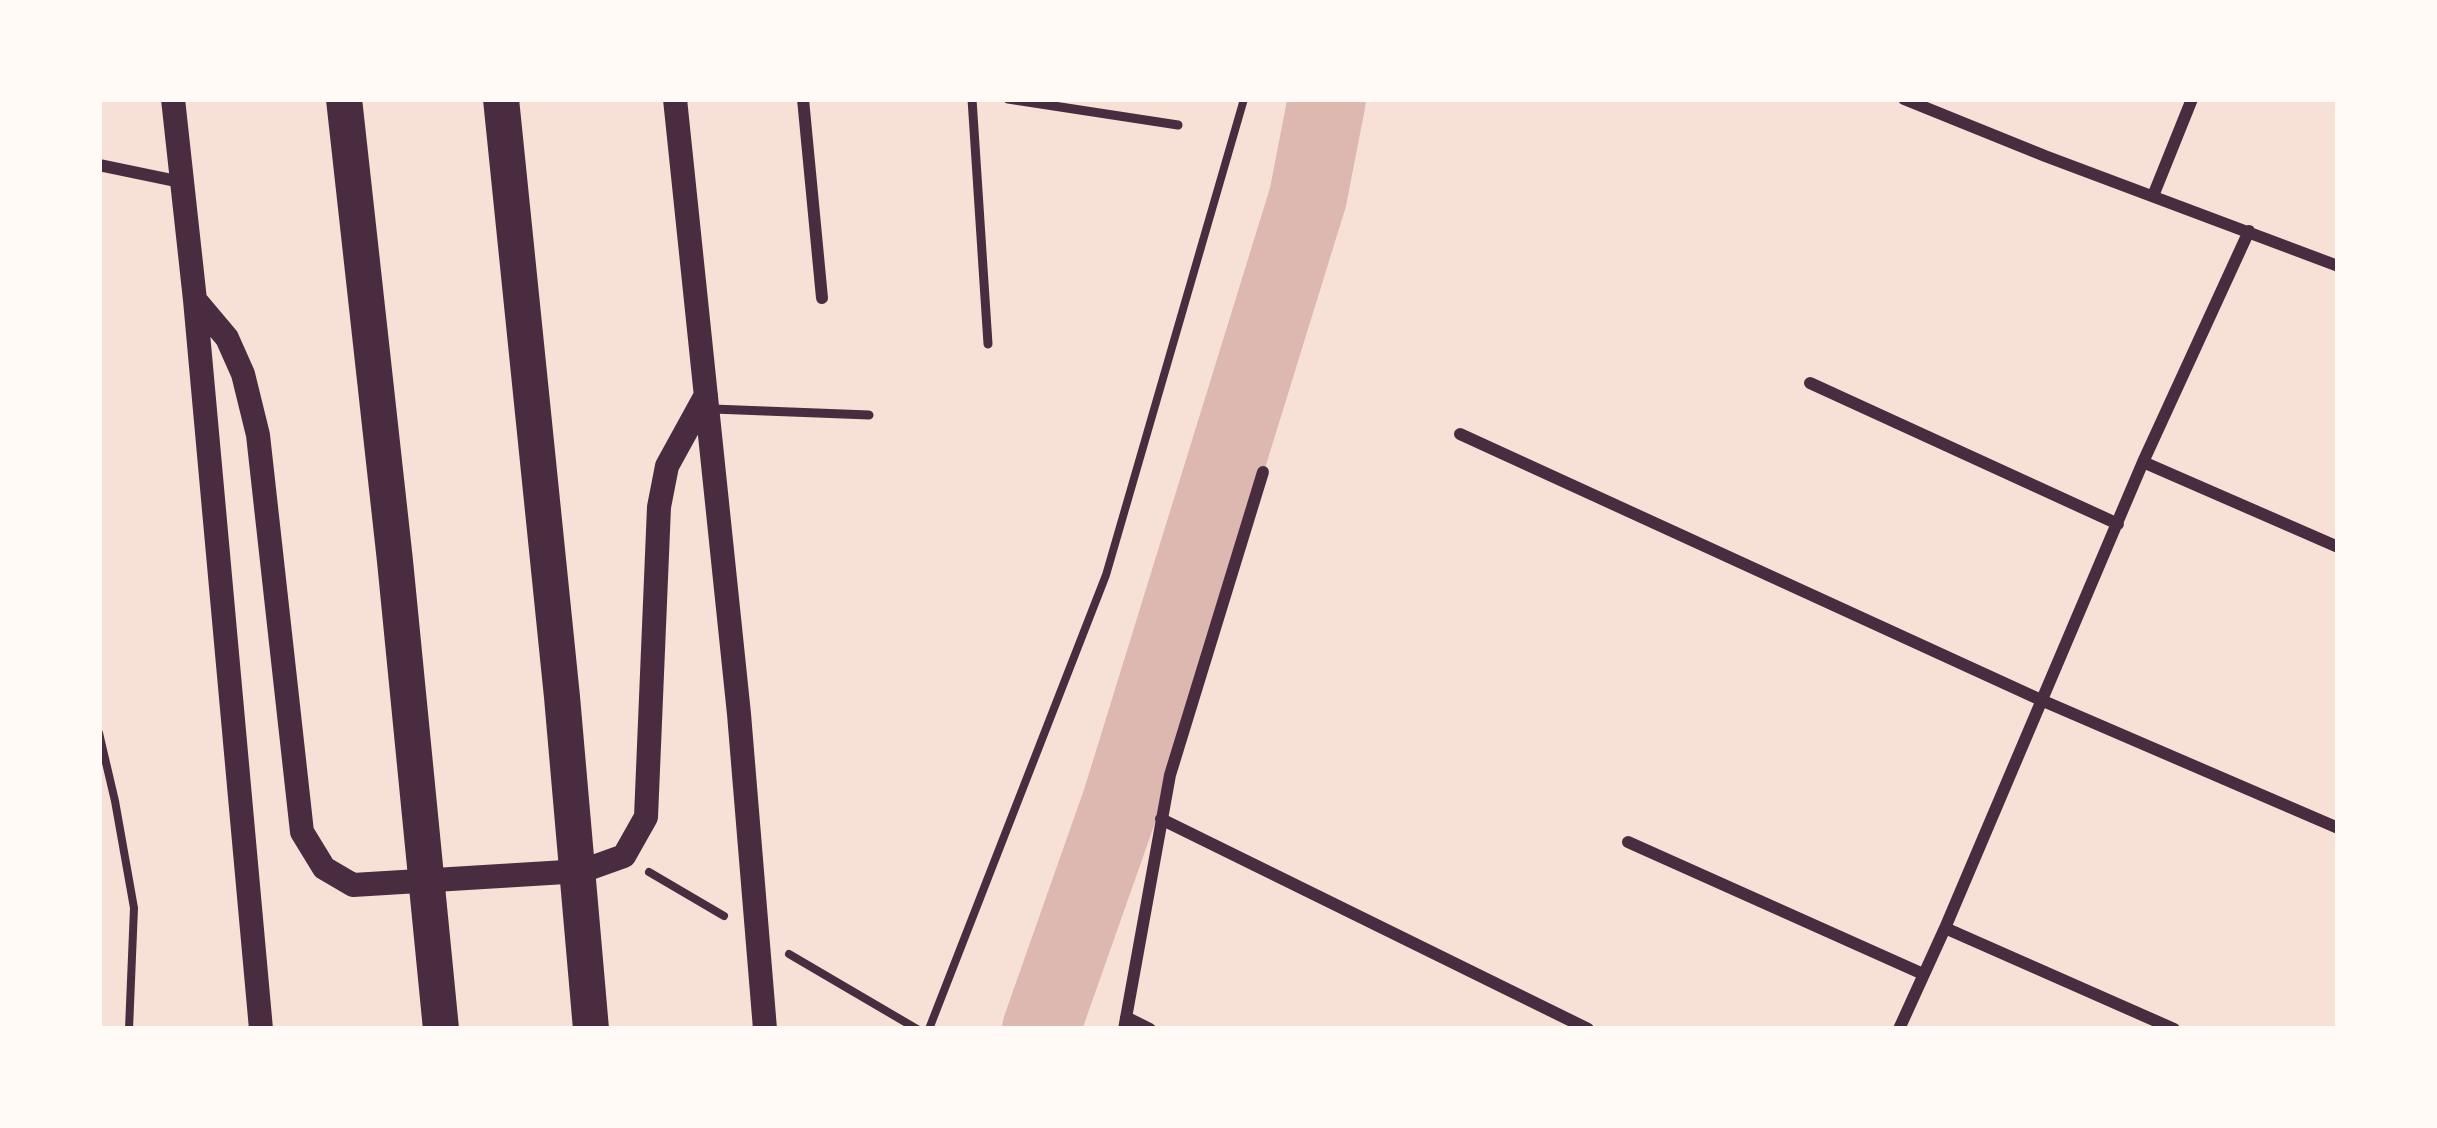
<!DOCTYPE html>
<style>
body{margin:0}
#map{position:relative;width:2437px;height:1128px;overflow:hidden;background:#f7e1d7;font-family:Quicksand,sans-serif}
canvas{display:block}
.frame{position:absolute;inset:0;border:102px solid #fffaf5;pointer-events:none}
</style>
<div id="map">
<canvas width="2437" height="1128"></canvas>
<div class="frame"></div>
</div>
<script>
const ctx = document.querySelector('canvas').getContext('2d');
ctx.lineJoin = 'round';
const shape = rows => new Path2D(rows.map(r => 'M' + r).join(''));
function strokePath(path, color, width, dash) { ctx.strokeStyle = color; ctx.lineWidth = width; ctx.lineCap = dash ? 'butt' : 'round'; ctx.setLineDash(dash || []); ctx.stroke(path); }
strokePath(shape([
 [1041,1029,1121,802,1308,197,1327,99]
]), '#dcb8b0', 78);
strokePath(shape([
 [99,733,115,801,134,908,129,1029],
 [649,872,724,916],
 [789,954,917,1029],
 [929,1029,1106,575,1244,99]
]), '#4a2c40', 8);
strokePath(shape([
 [972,99,988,344],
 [1008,99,1178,125],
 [713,409,869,415]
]), '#4a2c40', 9);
strokePath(shape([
 [803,99,822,298],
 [1904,99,2045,156,2338,266],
 [99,165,181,182],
 [2153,196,2192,99],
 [1810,383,2118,524],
 [1460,434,2041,700,2338,828],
 [2143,462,2338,547],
 [1161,819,1588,1029],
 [1628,842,1923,974],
 [1945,928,2174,1029],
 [1126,1017,1150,1029],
 [1124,1029,1170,775,1263,472],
 [1899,1029,1945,928,2143,462,2249,231]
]), '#4a2c40', 12);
strokePath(shape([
 [173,99,195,300,261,1029],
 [675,99,739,714,765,1029],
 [195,300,227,338,243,374,258,435,302,832,324,868,353,885,582,871,624,856,646,817,659,507,667,466,706,395]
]), '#4a2c40', 24);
strokePath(shape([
 [344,99,395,561,441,1029],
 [501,99,562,697,591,1029]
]), '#4a2c40', 36);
</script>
